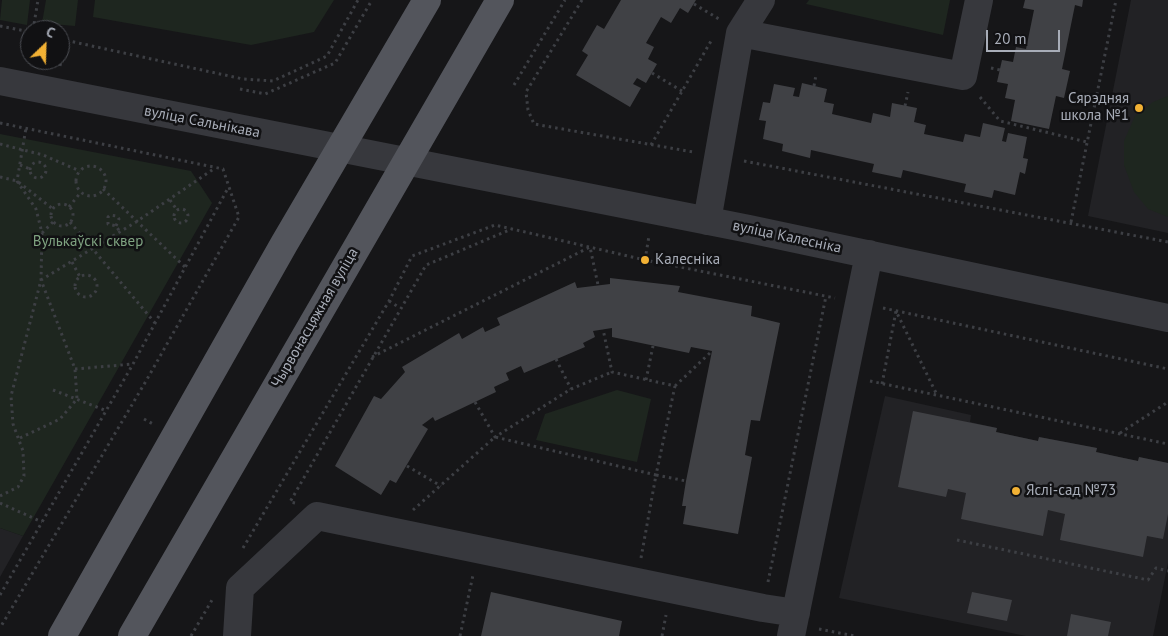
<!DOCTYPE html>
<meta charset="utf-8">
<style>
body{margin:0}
#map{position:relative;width:1168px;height:636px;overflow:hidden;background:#161618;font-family:"PT Sans",sans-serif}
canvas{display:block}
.north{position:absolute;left:20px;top:20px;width:50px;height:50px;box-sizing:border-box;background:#111113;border:1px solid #4d4f55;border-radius:50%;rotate:24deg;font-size:14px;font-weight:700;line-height:20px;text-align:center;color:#a8adb8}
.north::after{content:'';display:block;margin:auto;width:18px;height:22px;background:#f2b134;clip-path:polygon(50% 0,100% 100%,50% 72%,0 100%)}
.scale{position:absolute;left:986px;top:30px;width:74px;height:22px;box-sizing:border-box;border:2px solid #a8adb8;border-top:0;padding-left:6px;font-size:15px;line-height:18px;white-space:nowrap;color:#a8adb8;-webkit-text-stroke:4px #111113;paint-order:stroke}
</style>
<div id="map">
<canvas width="1168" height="636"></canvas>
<div class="north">С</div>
<div class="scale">20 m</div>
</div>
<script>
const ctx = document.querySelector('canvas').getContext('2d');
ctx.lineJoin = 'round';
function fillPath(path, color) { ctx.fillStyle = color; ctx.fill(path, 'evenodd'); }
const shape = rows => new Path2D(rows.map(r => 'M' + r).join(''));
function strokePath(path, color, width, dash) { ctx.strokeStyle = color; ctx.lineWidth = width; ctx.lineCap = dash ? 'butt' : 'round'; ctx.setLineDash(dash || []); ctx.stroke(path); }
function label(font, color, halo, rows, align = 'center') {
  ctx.font = font + ' "PT Sans",sans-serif'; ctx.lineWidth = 5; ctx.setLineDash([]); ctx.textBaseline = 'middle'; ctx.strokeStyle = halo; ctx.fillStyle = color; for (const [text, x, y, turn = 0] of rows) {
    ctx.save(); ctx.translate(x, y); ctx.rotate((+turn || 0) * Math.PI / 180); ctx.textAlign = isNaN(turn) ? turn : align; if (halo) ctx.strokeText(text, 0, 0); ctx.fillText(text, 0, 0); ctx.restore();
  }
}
fillPath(shape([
 [1131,0,1168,0,1168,233,1088,216],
 [885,396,971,415,970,422,997,428,996,432,1038,441,1039,437,1097,448,1096,452,1119,457,1138,461,1139,457,1168,463,1168,563,1153,636,1026,636,839,598],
 [0,528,23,536,0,577]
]), '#222225');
fillPath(shape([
 [2,0,30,0,27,25,0,20],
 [46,0,78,0,75,26,42,23],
 [95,0,334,0,314,32,251,45,93,17],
 [809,0,950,0,943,35,806,4],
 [1168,96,1168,217,1148,209,1134,192,1124,165,1124,141,1135,116,1153,102],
 [0,134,191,171,212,203,23,536,0,528],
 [617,390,651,399,637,462,536,440,545,414]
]), '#1e261f');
fillPath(shape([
 [621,0,696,0,688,13,680,8,671,23,661,17,646,43,654,47,648,59,657,64,646,83,637,78,633,84,641,88,630,107,576,75,588,55,582,51,597,25,604,29],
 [1025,0,1083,0,1082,7,1075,5,1062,69,1070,71,1064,98,1056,96,1049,129,1011,121,1015,100,1005,98,1008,84,997,82,1002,60,1013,62,1016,47,1026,49,1034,10,1023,8],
 [802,83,827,89,824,102,834,104,832,114,871,123,873,113,890,117,892,103,917,108,914,122,926,125,924,134,963,142,965,134,980,137,983,123,1005,128,1002,141,1006,142,1008,133,1027,137,1023,158,1028,159,1025,174,1020,172,1015,195,994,190,992,198,964,192,966,184,903,170,901,178,872,172,874,164,811,150,810,158,782,151,783,144,763,139,766,121,759,120,763,102,770,103,774,84,795,88,793,96,799,97],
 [610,278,680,286,678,292,752,306,751,316,780,323,760,421,751,420,745,455,752,457,738,534,683,524,686,506,682,506,686,481,712,351,691,347,689,353,612,337,612,328,593,331,595,337,583,343,585,347,524,373,521,366,506,373,509,380,494,387,496,392,435,421,433,417,422,425,428,429,396,483,390,480,381,495,335,466,374,396,381,399,405,372,402,367,459,333,462,339,483,327,485,332,500,325,497,318,575,282,577,288,610,284],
 [913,411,997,428,996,432,1038,441,1039,437,1097,448,1096,452,1119,457,1138,461,1139,457,1168,463,1168,514,1163,539,1147,536,1143,557,1060,540,1065,514,1048,510,1043,536,961,519,966,493,948,489,946,497,898,487],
 [491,592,622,621,619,636,481,636],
 [972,592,1012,600,1007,621,967,613],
 [1071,614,1111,622,1108,636,1067,636]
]), '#404145');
strokePath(shape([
 [582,0,526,92,528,110,534,124,693,152],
 [694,4,719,19],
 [0,26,30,32],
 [33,30,38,0],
 [60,39,243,79,273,81,327,56,358,0],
 [60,66,65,40],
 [991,68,1000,70],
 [652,73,682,91],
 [514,85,565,0],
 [814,86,816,75],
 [240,89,265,94,335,63,372,0],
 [980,97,1000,121,1087,142],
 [905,106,908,92],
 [0,123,223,169,239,217,146,381,0,628],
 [0,144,43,155,80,171],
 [651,145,711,41],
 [744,161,1168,242],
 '30 170a8 8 0 1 1 16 0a8 8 0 1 1-16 0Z',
 [20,165,30,169],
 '76 181a15 15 0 1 1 30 0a15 15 0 1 1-30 0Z',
 [0,177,17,181,53,209],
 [103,189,186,268],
 [170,200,177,210],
 '51 215a11 11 0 1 1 22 0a11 11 0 1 1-22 0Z',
 [69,207,81,192],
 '174 216a7 7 0 1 1 14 0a7 7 0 1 1-14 0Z',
 [70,222,155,323],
 [1071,222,1116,0],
 [116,226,119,219,117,216,110,215,108,217,108,224,116,226,120,232],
 [42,233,53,222],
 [645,260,649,236],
 [72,262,80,277],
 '75 286a11 11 0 1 1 22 0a11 11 0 1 1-22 0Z',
 [389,301,400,308],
 [883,308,1168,369],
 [372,357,590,247,598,285],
 [556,359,571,389],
 [75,369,133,364],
 [646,380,653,346],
 [870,381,1168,444],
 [882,384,896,311,937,395],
 [675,386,712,351],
 [53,390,107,411],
 [475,402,495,437,571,389,612,372],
 [144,419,153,424],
 [1120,433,1168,402],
 [20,438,60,419,77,399,75,369,41,280,42,233,36,209,17,181,26,128],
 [407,466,441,486],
 [0,496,18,487,24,476,23,451,13,424,11,396,41,280,136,222,215,168],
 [0,503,42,522],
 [295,503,290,502,426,265,512,229],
 [413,510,495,437,656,475,675,386,612,372,603,329],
 [957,540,1148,580,1156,568,1168,571],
 [243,548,389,301,412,256,495,225,645,260,835,298],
 [641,558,656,475,686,481],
 [768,582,826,296],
 [0,595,133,364,228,188],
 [819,629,855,636],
 [191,636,212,600],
 [460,636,473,575],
 [662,636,666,615]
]), '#3d3f44', 3, [2.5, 4]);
strokePath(shape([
 [740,33,963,76,979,0],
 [0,81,749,229,1168,318],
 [707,221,740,33,761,0],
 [237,636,240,588,317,516,763,608,796,613],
 [791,636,869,254]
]), '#37383d', 28);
strokePath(shape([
 [62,636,284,244,427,0],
 [132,636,500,0]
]), '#53555c', 28);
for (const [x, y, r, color] of [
 [1139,108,5,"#f2b134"],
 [645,260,5,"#f2b134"],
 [1016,491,5,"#f2b134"]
]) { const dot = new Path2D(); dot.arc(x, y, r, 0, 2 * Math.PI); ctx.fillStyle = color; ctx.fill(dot); strokePath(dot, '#111113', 2); }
label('15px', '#a8adb8', '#111113', [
 ["Сярэдняя",1129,99,"right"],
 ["школа №1",1129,116,"right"],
 ["Калесніка",655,260],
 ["Яслі-сад №73",1026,491]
], 'left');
label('15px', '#a8adb8', '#111113', [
 ["вуліца Сальнікава",202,122,11],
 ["вуліца Калесніка",787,237,12],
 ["Чырвонасцяжная вуліца",315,318,-60]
]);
label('15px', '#7fa381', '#111113', [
 ["Вулькаўскі сквер",88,242]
]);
</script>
